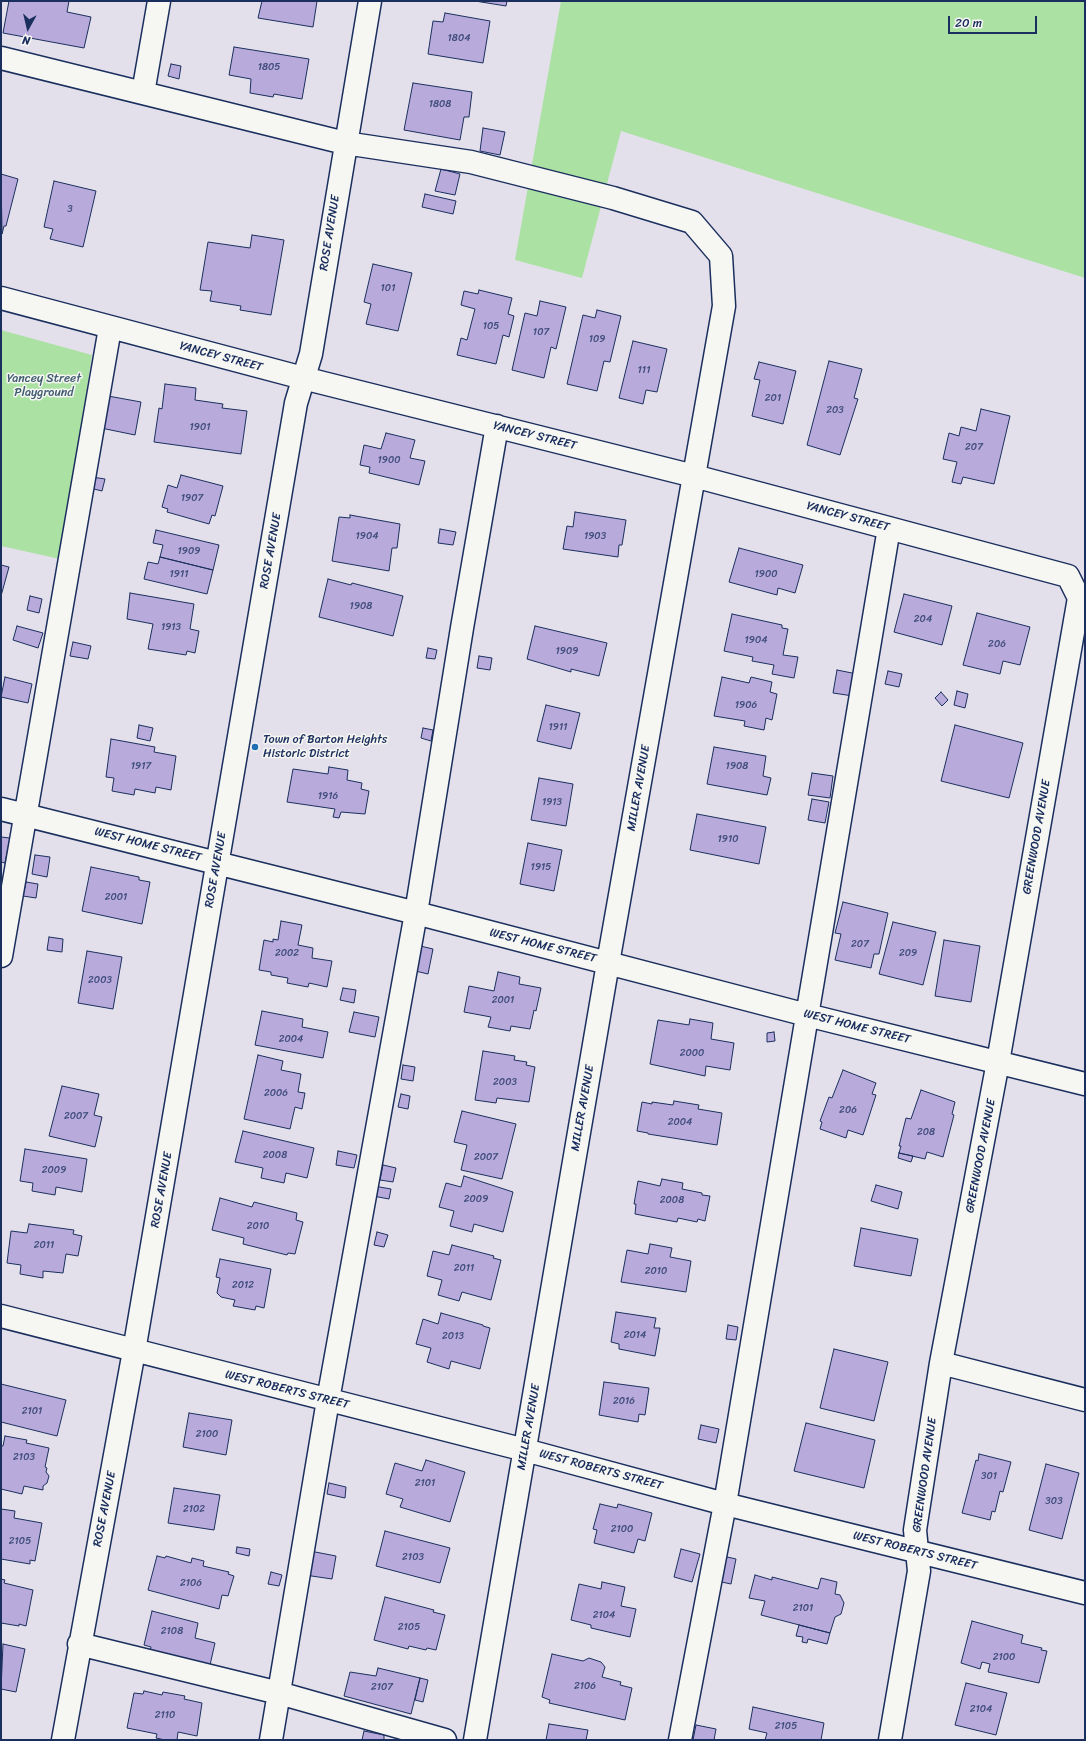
<!DOCTYPE html>
<style>
body{margin:0}
#map{position:relative;width:1086px;height:1741px;overflow:hidden;background:#e3e0eb;font-family:Sriracha,sans-serif}
canvas{display:block}
.frame{position:absolute;inset:0;border:2px solid #1b2f5e;pointer-events:none}
.north{position:absolute;left:8px;top:8px;width:40px;height:40px;-webkit-text-stroke:3px #f6f6f2;paint-order:stroke;rotate:188deg;font-size:11px;font-weight:700;line-height:16px;text-align:center;color:#1b2f5e}
.north::after{content:'';display:block;margin:auto;width:14px;height:18px;background:#1b2f5e;clip-path:polygon(50% 0,100% 100%,50% 72%,0 100%)}
.scale{position:absolute;left:948px;top:16px;width:89px;height:18px;box-sizing:border-box;border:2px solid #1b2f5e;border-top:0;padding-left:5px;font-size:12px;line-height:14px;white-space:nowrap;color:#1b2f5e;-webkit-text-stroke:3px #f6f6f2;paint-order:stroke}
</style>
<div id="map">
<canvas width="1086" height="1741"></canvas>
<div class="frame"></div>
<div class="north">N</div>
<div class="scale">20 m</div>
</div>
<script>
const ctx = document.querySelector('canvas').getContext('2d');
ctx.lineJoin = 'round';
function fillPath(path, color) { ctx.fillStyle = color; ctx.fill(path, 'evenodd'); }
const shape = rows => new Path2D(rows.map(r => 'M' + r).join(''));
function strokePath(path, color, width, dash) { ctx.strokeStyle = color; ctx.lineWidth = width; ctx.lineCap = dash ? 'butt' : 'round'; ctx.setLineDash(dash || []); ctx.stroke(path); }
function label(font, color, halo, rows, align = 'center') {
  ctx.font = font + ' Sriracha,sans-serif'; ctx.lineWidth = 3; ctx.setLineDash([]); ctx.textBaseline = 'middle'; ctx.strokeStyle = halo; ctx.fillStyle = color; for (const [text, x, y, turn = 0] of rows) {
    ctx.save(); ctx.translate(x, y); ctx.rotate((+turn || 0) * Math.PI / 180); ctx.textAlign = isNaN(turn) ? turn : align; if (halo) ctx.strokeText(text, 0, 0); ctx.fillText(text, 0, 0); ctx.restore();
  }
}
fillPath(shape([
 [561,1,1085,1,1085,278,621,131,582,278,515,260],
 [1,330,92,355,60,559,1,546]
]), '#ace1a4');
const building = shape([
 [9,1,69,1,67,12,91,17,84,48,3,33,9,1],
 [262,1,317,1,313,27,258,18,262,1],
 [475,1,507,1,506,6,475,1],
 [445,13,490,21,483,63,428,54,433,21,443,22,445,13],
 [234,47,309,59,302,99,274,94,273,97,250,93,251,79,229,75,234,47],
 [171,64,181,66,179,79,168,76,171,64],
 [413,83,472,92,469,117,464,117,460,140,404,130,413,83],
 [483,128,505,132,500,155,480,151,483,128],
 [441,169,460,174,455,195,435,191,441,169],
 [1,174,18,179,6,226,4,226,2,234,1,174],
 [54,181,96,191,83,247,50,239,53,229,44,227,54,181],
 [425,194,456,201,453,214,422,207,425,194],
 [252,235,284,240,271,315,240,310,241,306,210,301,212,291,200,290,208,242,250,248,252,235],
 [373,264,412,273,398,331,366,324,371,304,364,302,373,264],
 [479,290,512,298,508,314,514,316,509,337,503,335,496,364,457,355,461,338,467,340,475,309,461,305,464,291,478,294,479,290],
 [540,301,566,307,556,349,551,347,544,378,512,370,525,313,537,316,540,301],
 [597,310,621,316,610,362,604,361,597,391,567,384,583,315,595,318,597,310],
 [633,341,667,349,657,392,646,390,643,404,619,398,633,341],
 [829,361,862,369,854,398,858,399,840,455,807,445,829,361],
 [759,362,796,371,783,424,752,416,760,380,754,379,759,362],
 [165,384,196,388,195,400,223,404,222,408,247,411,241,454,154,442,159,408,162,409,165,384],
 [108,396,141,402,135,435,101,428,108,396],
 [981,409,1010,416,994,484,963,477,961,484,952,482,957,462,943,459,949,433,959,436,961,427,976,431,981,409],
 [386,433,415,440,410,458,425,461,419,485,369,473,370,467,360,465,364,445,381,449,386,433],
 [181,475,223,486,215,516,212,515,209,524,167,512,168,509,162,507,168,485,177,488,181,475],
 [92,477,105,479,102,491,90,488,92,477],
 [575,512,626,520,622,545,619,545,618,557,563,549,567,526,573,527,575,512],
 [350,515,400,524,397,548,392,548,389,571,332,561,339,517,350,518,350,515],
 [440,529,456,532,453,545,438,543,440,529],
 [156,530,219,545,213,570,160,557,163,545,153,543,156,530],
 [739,548,803,565,795,593,778,588,777,595,729,582,739,548],
 [160,557,213,570,207,594,144,579,148,562,158,564,160,557],
 [1,565,9,567,1,596,1,565],
 [328,579,351,585,352,583,403,596,393,636,319,617,328,579],
 [130,593,194,604,190,629,199,631,195,653,187,651,186,655,148,649,153,624,127,619,130,593],
 [904,594,952,606,942,645,894,632,904,594],
 [30,596,42,599,39,613,27,610,30,596],
 [977,613,1030,627,1020,665,1003,661,1000,674,963,665,977,613],
 [732,614,782,625,782,628,788,629,783,655,798,657,794,678,772,674,774,665,752,661,753,657,724,651,732,614],
 [17,626,43,633,38,648,13,640,17,626],
 [535,626,607,643,599,676,571,669,571,672,527,659,535,626],
 [73,642,91,646,88,659,70,656,73,642],
 [428,648,437,650,435,659,426,658,428,648],
 [479,656,492,658,490,670,477,668,479,656],
 [837,670,857,674,853,696,833,693,837,670],
 [888,671,902,674,899,687,885,684,888,671],
 [5,677,32,684,28,703,1,697,5,677],
 [722,677,749,683,751,677,772,682,770,692,777,694,772,720,766,718,764,730,744,726,745,721,714,716,722,677],
 [957,691,968,694,965,708,954,705,957,691],
 [941,692,948,700,942,706,935,698,941,692],
 [546,705,580,713,571,749,537,741,546,705],
 [139,725,153,728,150,741,137,738,139,725],
 [955,725,1023,743,1009,798,941,781,955,725],
 [423,728,433,730,431,741,421,738,423,728],
 [111,739,155,747,154,752,176,756,171,790,156,787,155,793,135,789,134,795,112,791,114,778,106,777,111,739],
 [714,747,766,756,763,776,771,778,767,795,707,784,714,747],
 [329,767,348,770,347,780,362,783,361,789,369,791,365,814,341,812,339,818,333,817,335,809,287,802,293,769,328,774,329,767],
 [812,773,833,776,830,798,808,795,812,773],
 [539,778,573,784,566,826,531,820,539,778],
 [812,799,829,802,825,823,808,820,812,799],
 [697,814,766,827,759,864,690,850,697,814],
 [1,837,10,838,5,863,1,862,1,837],
 [528,843,562,850,554,891,520,884,528,843],
 [35,855,50,857,47,877,32,874,35,855],
 [91,867,139,877,139,880,150,882,142,924,82,911,91,867],
 [26,882,38,884,36,898,23,896,26,882],
 [843,902,888,913,879,954,874,954,871,968,835,960,841,934,835,933,843,902],
 [281,921,302,925,298,945,313,948,312,958,332,961,327,987,309,983,308,987,287,983,288,978,271,975,271,972,259,970,264,940,273,942,273,939,278,940,281,921],
 [893,922,936,932,923,985,879,974,893,922],
 [49,937,63,939,62,952,47,950,49,937],
 [944,940,980,946,971,1002,935,996,944,940],
 [416,945,433,949,428,974,411,970,416,945],
 [87,951,122,957,113,1009,78,1003,87,951],
 [498,972,520,977,519,984,541,988,536,1011,534,1010,530,1029,511,1026,510,1031,488,1027,491,1017,464,1012,469,986,494,991,498,972],
 [343,988,356,990,354,1003,340,1000,343,988],
 [262,1011,303,1019,302,1027,328,1032,323,1058,255,1045,262,1011],
 [354,1012,379,1017,375,1037,349,1032,354,1012],
 [690,1019,713,1023,711,1039,734,1043,730,1070,706,1066,705,1076,650,1064,658,1020,689,1025,690,1019],
 [774,1032,775,1041,767,1042,767,1033,774,1032],
 [483,1051,515,1056,514,1060,527,1062,526,1065,535,1067,529,1102,497,1098,496,1103,475,1100,483,1051],
 [258,1055,283,1061,281,1070,301,1074,298,1092,305,1093,302,1109,295,1107,290,1129,244,1119,258,1055],
 [403,1065,415,1067,413,1081,401,1079,403,1065],
 [843,1070,876,1083,872,1094,876,1095,863,1135,848,1130,846,1138,820,1129,822,1122,820,1121,829,1097,832,1098,843,1070],
 [62,1086,99,1094,94,1115,102,1117,95,1147,49,1136,62,1086],
 [921,1090,955,1102,952,1114,954,1115,943,1157,927,1152,925,1159,899,1153,901,1146,899,1146,906,1118,911,1119,921,1090],
 [401,1094,410,1096,408,1109,398,1107,401,1094],
 [674,1101,699,1105,698,1109,722,1113,717,1145,648,1134,648,1133,637,1131,642,1102,652,1104,652,1102,673,1105,674,1101],
 [462,1111,516,1124,502,1179,461,1170,467,1145,454,1142,462,1111],
 [243,1131,314,1148,307,1178,286,1173,284,1183,261,1178,263,1168,235,1162,243,1131],
 [25,1149,87,1159,82,1192,56,1187,55,1195,32,1191,33,1183,20,1181,25,1149],
 [338,1151,357,1155,354,1168,336,1165,338,1151],
 [899,1153,913,1156,911,1162,898,1158,899,1153],
 [383,1165,396,1168,393,1182,380,1180,383,1165],
 [464,1176,513,1192,503,1232,474,1224,472,1232,450,1226,454,1211,439,1207,446,1183,461,1187,464,1176],
 [662,1179,683,1183,682,1189,702,1193,702,1195,710,1196,705,1221,698,1219,697,1222,678,1218,677,1222,635,1214,636,1204,634,1204,638,1181,660,1186,662,1179],
 [876,1185,902,1192,898,1209,871,1201,876,1185],
 [374,1186,391,1189,389,1199,373,1196,374,1186],
 [220,1198,252,1207,254,1202,297,1213,296,1220,303,1222,295,1254,288,1253,287,1255,243,1244,244,1238,212,1230,220,1198],
 [29,1224,74,1230,73,1234,82,1236,78,1256,66,1254,63,1273,43,1271,43,1278,20,1274,21,1265,7,1263,11,1231,27,1233,29,1224],
 [861,1228,918,1239,911,1276,854,1266,861,1228],
 [377,1232,388,1235,384,1247,374,1245,377,1232],
 [650,1244,672,1248,670,1257,691,1261,686,1292,621,1282,627,1250,648,1254,650,1244],
 [452,1245,494,1256,493,1258,501,1260,491,1300,462,1292,459,1301,438,1295,442,1280,427,1276,433,1251,449,1255,452,1245],
 [220,1259,271,1269,264,1308,256,1306,255,1310,233,1306,235,1300,221,1297,217,1293,220,1278,216,1277,220,1259],
 [616,1312,656,1318,654,1328,660,1328,655,1356,619,1349,619,1344,611,1342,616,1312],
 [441,1313,483,1325,483,1326,490,1328,480,1369,451,1361,449,1369,427,1362,431,1348,416,1344,423,1319,438,1324,441,1313],
 [728,1325,738,1327,736,1340,726,1339,728,1325],
 [834,1349,888,1362,874,1421,820,1408,834,1349],
 [604,1382,649,1388,645,1415,639,1414,638,1422,599,1415,604,1382],
 [1,1384,66,1400,57,1436,1,1422,1,1384],
 [189,1413,232,1420,226,1455,183,1447,189,1413],
 [806,1423,875,1440,864,1488,794,1471,806,1423],
 [701,1425,719,1429,716,1443,698,1439,701,1425],
 [5,1436,27,1440,26,1443,49,1448,45,1467,47,1468,46,1472,49,1476,47,1483,43,1486,43,1490,24,1486,22,1494,1,1489,1,1446,3,1446,5,1436],
 [979,1454,1011,1462,1003,1492,1000,1491,995,1512,992,1511,990,1520,962,1513,976,1460,978,1461,979,1454],
 [426,1460,465,1472,450,1522,400,1507,403,1499,386,1494,395,1463,422,1471,426,1460],
 [1046,1464,1079,1473,1062,1539,1029,1530,1046,1464],
 [329,1483,346,1487,345,1498,327,1494,329,1483],
 [174,1488,220,1495,214,1530,168,1523,174,1488],
 [600,1504,617,1508,618,1504,652,1513,645,1541,638,1539,634,1553,594,1543,597,1530,593,1529,600,1504],
 [1,1509,15,1511,14,1518,42,1523,35,1561,30,1560,30,1564,1,1559,1,1509],
 [385,1531,450,1548,440,1583,376,1566,385,1531],
 [237,1547,250,1549,249,1556,236,1553,237,1547],
 [681,1549,700,1554,692,1582,674,1577,681,1549],
 [310,1551,336,1556,332,1579,305,1575,310,1551],
 [157,1556,165,1558,166,1556,191,1563,192,1558,204,1561,203,1566,229,1572,228,1574,234,1576,228,1596,222,1595,219,1609,148,1590,157,1556],
 [723,1556,736,1559,731,1584,717,1581,723,1556],
 [271,1572,282,1575,279,1586,268,1584,271,1572],
 [755,1575,772,1580,772,1577,818,1589,821,1578,837,1582,835,1594,840,1595,844,1603,841,1614,835,1617,830,1633,761,1615,765,1601,749,1598,755,1575],
 [1,1579,5,1580,4,1583,33,1590,26,1626,19,1624,19,1626,1,1623,1,1579],
 [602,1582,625,1587,621,1606,636,1609,630,1637,591,1628,591,1625,571,1620,579,1584,601,1589,602,1582],
 [385,1597,434,1610,433,1612,445,1615,436,1650,427,1648,426,1650,409,1646,408,1649,374,1640,385,1597],
 [152,1611,198,1623,195,1638,215,1643,210,1665,150,1651,151,1647,144,1645,152,1611],
 [972,1621,1023,1635,1021,1643,1042,1648,1041,1650,1047,1651,1039,1683,988,1672,990,1664,982,1662,980,1669,961,1663,972,1621],
 [799,1625,830,1633,827,1644,808,1639,807,1643,802,1642,803,1637,796,1636,799,1625],
 [3,1644,25,1649,16,1692,1,1689,3,1644],
 [552,1654,583,1661,589,1658,601,1662,605,1667,602,1677,621,1682,620,1685,632,1688,625,1720,549,1703,550,1700,542,1697,552,1654],
 [378,1668,420,1678,411,1714,344,1696,350,1672,376,1676,378,1668],
 [420,1678,428,1680,423,1702,415,1700,420,1678],
 [966,1683,1007,1693,996,1735,955,1725,966,1683],
 [144,1691,162,1695,163,1692,185,1696,184,1699,202,1703,197,1736,178,1732,177,1740,165,1740,156,1738,157,1734,127,1728,134,1693,143,1694,144,1691],
 [753,1707,824,1723,821,1740,765,1740,767,1733,749,1729,753,1707],
 [549,1724,588,1730,586,1740,546,1740,549,1724],
 [696,1725,716,1729,714,1740,693,1740,696,1725],
 [364,1731,384,1735,384,1740,362,1740,364,1731]
]);
fillPath(building, '#b8abdb');
strokePath(building, '#1b2f5e', 1);
const minor = shape([
 [1,58,345,143,471,162,613,198,692,222,721,256,724,306,608,963,475,1740],
 [143,93,159,1],
 [1,298,303,378,694,476,1068,576,1079,598,998,1062,941,1363,915,1530,919,1571,890,1740],
 [1,809,416,913,807,1015,1085,1084],
 [1,956,110,328],
 [1,1316,525,1450,725,1504,1085,1593],
 [941,1363,1085,1400],
 [79,1644,279,1693,445,1740],
 [63,1740,134,1351,296,403,311,354,370,1],
 [271,1740,328,1400,416,913,462,628,497,426],
 [680,1740,725,1504,889,528]
]);
strokePath(minor, '#1b2f5e', 25);
strokePath(minor, '#f6f6f2', 22);
for (const [x, y, r, color] of [
 [255,747,4,"#1f6fb2"]
]) { const dot = new Path2D(); dot.arc(x, y, r, 0, 2 * Math.PI); ctx.fillStyle = color; ctx.fill(dot); strokePath(dot, '#f6f6f2', 1.5); }
label('10px', '#424e7d', null, [
 ["1804",459,38],
 ["1805",269,67],
 ["1808",440,104],
 ["3",70,209],
 ["101",388,288],
 ["105",491,326],
 ["107",541,332],
 ["109",597,339],
 ["111",644,370],
 ["201",773,398],
 ["203",835,410],
 ["1901",200,427],
 ["207",974,447],
 ["1900",389,460],
 ["1907",192,498],
 ["1904",367,536],
 ["1903",595,536],
 ["1909",189,551],
 ["1911",179,574],
 ["1900",766,574],
 ["1908",361,606],
 ["204",923,619],
 ["1913",171,627],
 ["1904",756,640],
 ["206",997,644],
 ["1909",567,651],
 ["1906",746,705],
 ["1911",558,727],
 ["1917",141,766],
 ["1908",737,766],
 ["1916",328,796],
 ["1913",552,802],
 ["1910",728,839],
 ["1915",541,867],
 ["2001",116,897],
 ["207",860,944],
 ["2002",287,953],
 ["209",908,953],
 ["2003",100,980],
 ["2001",503,1000],
 ["2004",291,1039],
 ["2000",692,1053],
 ["2003",505,1082],
 ["2006",276,1093],
 ["206",848,1110],
 ["2007",76,1116],
 ["2004",680,1122],
 ["208",926,1132],
 ["2008",275,1155],
 ["2007",486,1157],
 ["2009",54,1170],
 ["2009",476,1199],
 ["2008",672,1200],
 ["2010",258,1226],
 ["2011",44,1245],
 ["2011",464,1268],
 ["2010",656,1271],
 ["2012",243,1285],
 ["2014",635,1335],
 ["2013",453,1336],
 ["2016",624,1401],
 ["2101",32,1411],
 ["2100",207,1434],
 ["2103",24,1457],
 ["301",989,1476],
 ["2101",425,1483],
 ["303",1054,1501],
 ["2102",194,1509],
 ["2100",622,1529],
 ["2105",20,1541],
 ["2103",413,1557],
 ["2106",191,1583],
 ["2101",803,1608],
 ["2104",604,1615],
 ["2105",409,1627],
 ["2108",172,1631],
 ["2100",1004,1657],
 ["2106",585,1686],
 ["2107",382,1687],
 ["2104",981,1709],
 ["2110",165,1715],
 ["2105",786,1726]
]);
label('12px', '#1b2f5e', '#f6f6f2', [
 ["ROSE AVENUE",330,233,-81],
 ["YANCEY STREET",221,357,15],
 ["YANCEY STREET",535,436,14],
 ["YANCEY STREET",848,517,15],
 ["ROSE AVENUE",271,551,-80],
 ["MILLER AVENUE",639,788,-80],
 ["GREENWOOD AVENUE",1037,837,-80],
 ["WEST HOME STREET",148,845,14],
 ["ROSE AVENUE",216,870,-80],
 ["WEST HOME STREET",543,946,14],
 ["WEST HOME STREET",857,1027,14],
 ["MILLER AVENUE",583,1108,-80],
 ["GREENWOOD AVENUE",981,1156,-79],
 ["ROSE AVENUE",162,1190,-80],
 ["WEST ROBERTS STREET",287,1390,14],
 ["MILLER AVENUE",529,1427,-80],
 ["WEST ROBERTS STREET",601,1470,15],
 ["GREENWOOD AVENUE",925,1475,-82],
 ["ROSE AVENUE",105,1509,-79],
 ["WEST ROBERTS STREET",915,1551,14]
]);
label('12px', '#3f5c70', '#f6f6f2', [
 ["Yancey Street",44,379],
 ["Playground",44,393]
]);
label('12px', '#1b2f5e', '#f6f6f2', [
 ["Town of Barton Heights",263,740],
 ["Historic District",263,754]
], 'left');
</script>
